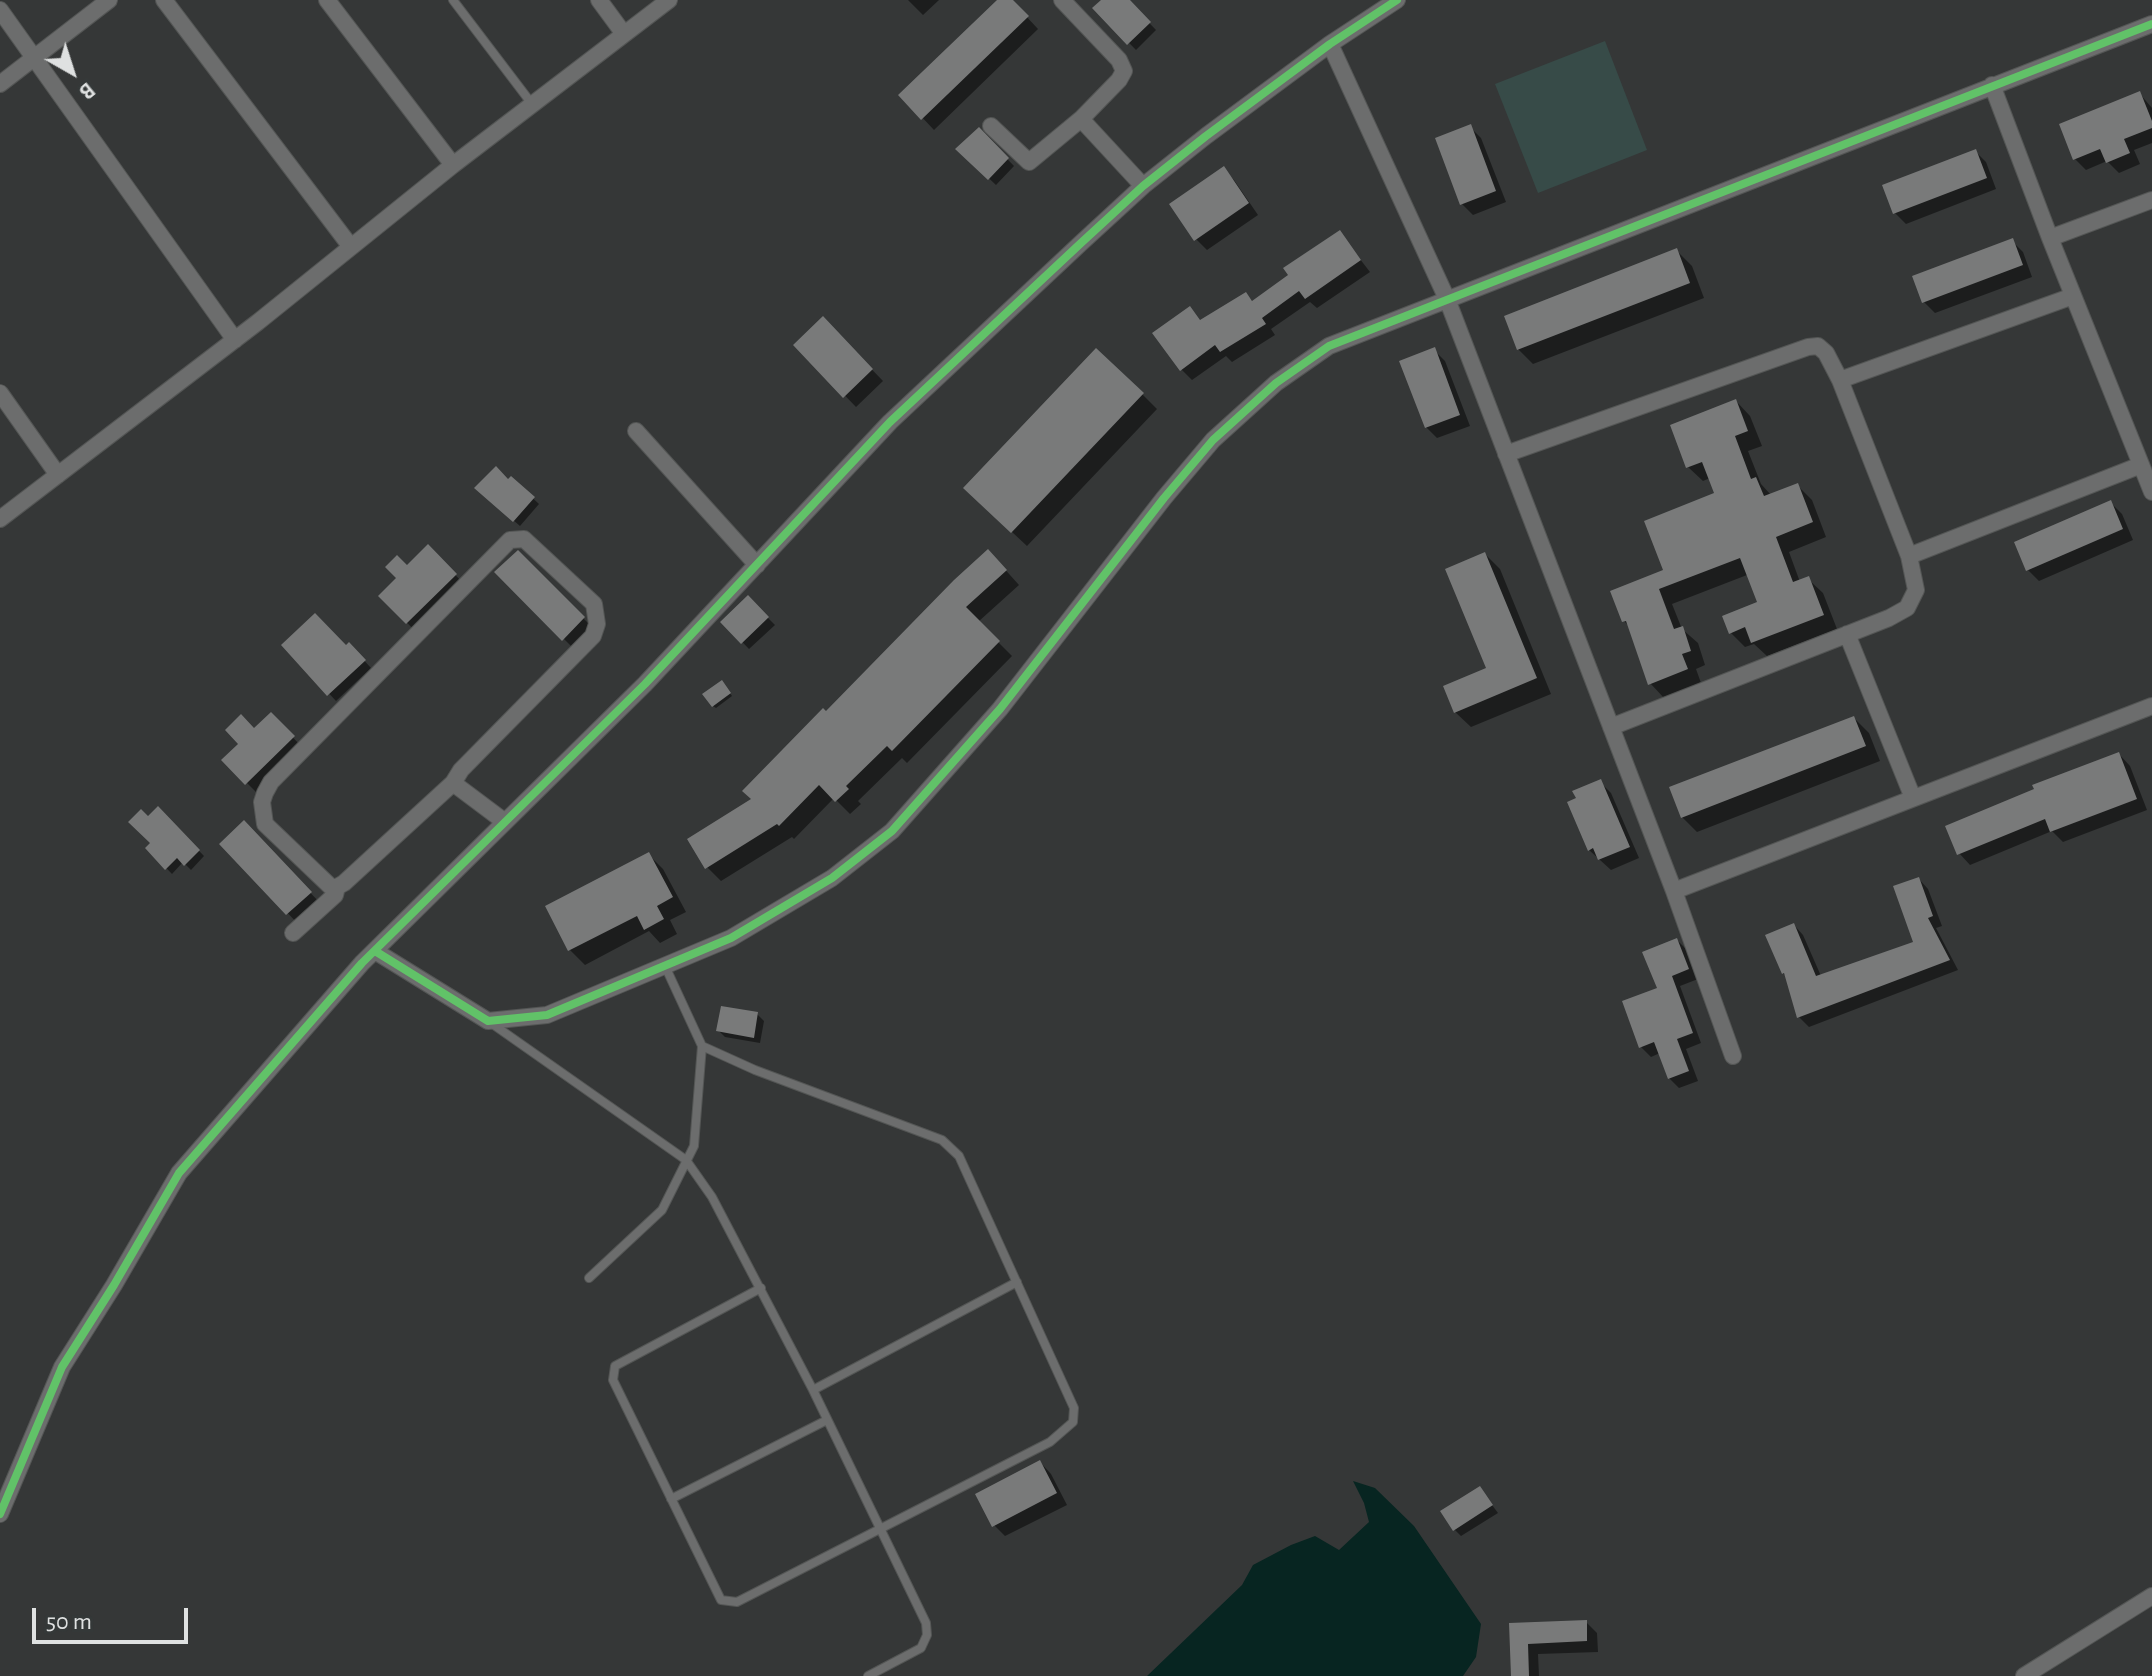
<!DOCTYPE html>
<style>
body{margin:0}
#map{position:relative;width:2152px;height:1676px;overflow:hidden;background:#353737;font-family:"Alegreya Sans",sans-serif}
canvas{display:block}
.north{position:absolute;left:32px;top:32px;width:80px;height:80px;-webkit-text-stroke:6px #343838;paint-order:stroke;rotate:141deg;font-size:22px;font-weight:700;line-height:32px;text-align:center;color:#dfe1e1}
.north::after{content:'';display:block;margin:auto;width:28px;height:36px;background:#dfe1e1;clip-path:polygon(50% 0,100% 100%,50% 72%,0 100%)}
.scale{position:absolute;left:32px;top:1608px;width:156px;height:36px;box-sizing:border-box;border:4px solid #dfe1e1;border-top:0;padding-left:10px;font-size:24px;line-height:28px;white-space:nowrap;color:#dfe1e1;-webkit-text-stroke:6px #343838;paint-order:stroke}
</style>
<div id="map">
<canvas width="2152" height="1676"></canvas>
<div class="north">B</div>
<div class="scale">50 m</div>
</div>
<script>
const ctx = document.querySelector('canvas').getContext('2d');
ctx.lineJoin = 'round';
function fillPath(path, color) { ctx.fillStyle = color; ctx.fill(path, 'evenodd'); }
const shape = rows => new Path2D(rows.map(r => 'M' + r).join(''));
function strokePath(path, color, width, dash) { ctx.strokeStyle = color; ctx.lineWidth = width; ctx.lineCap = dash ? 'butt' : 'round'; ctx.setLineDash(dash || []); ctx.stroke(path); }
fillPath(shape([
 [1605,41,1647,150,1538,193,1495,84]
]), '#374b48');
fillPath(shape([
 [1353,1481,1375,1488,1414,1526,1481,1624,1476,1657,1463,1676,1147,1676,1242,1585,1253,1565,1291,1545,1315,1536,1339,1550,1369,1522,1364,1503]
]), '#072521');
fillPath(shape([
 [908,0,939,0,923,15],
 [1000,0,1011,0,1038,29,934,130,901,95],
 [1103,0,1127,0,1156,30,1136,50,1095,8],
 [2140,94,2152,108,2152,143,2134,150,2140,164,2119,173,2107,161,2086,170,2075,159],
 [1470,127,1481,138,1506,202,1473,215,1462,204],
 [979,130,1014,166,996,185,958,149],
 [1975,151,1986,162,1996,189,1906,224,1895,213],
 [1223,169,1234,180,1258,215,1207,250,1196,239],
 [1339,232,1370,272,1317,308,1310,302,1271,329,1275,335,1232,362,1226,356,1192,380,1181,369,1202,322,1246,294,1253,302,1291,275],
 [2012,241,2023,252,2032,277,1935,313,1924,302],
 [1677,251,1692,266,1704,298,1533,364,1518,349],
 [823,319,883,381,856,407,796,345],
 [1434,350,1445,361,1470,426,1437,438,1426,427],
 [1142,394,1157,409,1027,546,981,503],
 [1736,401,1750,416,1762,446,1748,451,1761,484,1771,495,1797,485,1812,500,1826,537,1789,552,1800,582,1808,579,1823,593,1837,629,1767,656,1754,644,1745,647,1731,633,1760,604,1747,575,1672,604,1682,629,1698,643,1705,665,1696,669,1701,683,1664,698,1650,683,1630,627,1624,621,1665,571,1717,494,1710,478,1703,481,1688,467],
 [511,478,539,504,520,526,482,493],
 [2111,503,2122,514,2133,540,2039,581,2028,570],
 [428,547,466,586,418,634,381,596],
 [518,553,594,629,575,650,497,572],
 [1485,554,1500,569,1551,694,1471,727,1455,712,1488,669],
 [1001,565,1019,585,978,622,1012,656,907,763,902,758,858,801,861,804,850,814,834,798,794,839,792,837,721,881,707,867,754,800,826,714],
 [748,598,775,625,749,649,723,622],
 [349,644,371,668,336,701,284,645,346,647],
 [724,685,732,696,716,708,713,706],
 [271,715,304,749,258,794,224,760],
 [1854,718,1869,733,1880,761,1697,832,1682,817],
 [2119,754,2130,766,2147,810,2063,842,2052,831,1970,865,1959,853],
 [1600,782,1611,793,1639,858,1611,870,1589,850],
 [158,809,204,856,191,870,183,862,172,874,147,848,152,843,148,819],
 [244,823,321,904,299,925,222,844],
 [649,855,663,869,686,912,670,920,677,934,660,943,649,931,585,965,570,950,548,907],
 [1919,879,1928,889,1942,926,1936,928,1958,970,1809,1027,1799,1017,1787,977,1783,973,1794,925,1803,935,1821,976,1915,943],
 [1677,940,1687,950,1698,979,1680,986,1701,1043,1686,1049,1698,1081,1679,1088,1669,1078,1660,1053,1651,1057,1641,1047],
 [757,1014,764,1021,760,1043,725,1037,718,1030],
 [1040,1462,1051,1474,1067,1505,1005,1536,994,1525],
 [1480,1489,1498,1513,1461,1536,1454,1529],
 [1586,1622,1597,1633,1598,1652,1538,1654,1539,1676,1513,1676,1511,1625]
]), '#0007');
fillPath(shape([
 [997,0,1013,0,1029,16,921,120,898,95],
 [1101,0,1130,0,1151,22,1127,45,1092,8],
 [2140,91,2152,121,2152,128,2124,139,2130,153,2106,163,2100,149,2073,160,2059,124],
 [1471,124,1496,191,1460,205,1435,138],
 [979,127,1009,158,988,180,955,149],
 [1976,149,1987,178,1893,214,1882,185],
 [1224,166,1249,203,1194,241,1169,204],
 [1340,230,1361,260,1305,299,1299,291,1262,318,1266,324,1220,352,1215,345,1180,371,1152,333,1190,306,1200,320,1246,292,1252,301,1288,275,1283,268],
 [2013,238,2023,265,1922,303,1912,276],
 [1677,248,1690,283,1517,350,1504,316],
 [823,316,873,369,843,398,793,345],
 [1435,347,1460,415,1425,428,1399,361],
 [1096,348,1144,393,1011,533,963,488],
 [1736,399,1748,431,1735,436,1751,479,1756,477,1764,496,1798,483,1813,522,1776,537,1793,582,1809,576,1824,615,1751,643,1745,627,1729,634,1722,616,1757,602,1740,558,1659,589,1674,629,1683,626,1691,651,1682,654,1688,669,1648,685,1626,621,1622,622,1610,591,1663,570,1644,521,1714,493,1702,462,1686,468,1670,425],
 [496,466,508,479,511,476,535,497,513,522,474,488],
 [2111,500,2123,529,2026,571,2014,542],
 [428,544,457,574,406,624,378,596,396,578,385,567,397,555,407,565],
 [988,549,1007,570,966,607,1000,641,892,751,887,746,846,786,849,789,835,802,819,785,779,826,777,824,705,869,687,839,751,799,742,791,823,708,826,711,954,580],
 [518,550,585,617,562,641,494,572],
 [1485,552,1537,678,1454,713,1443,686,1486,668,1445,569],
 [748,595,769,617,741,644,720,622],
 [315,613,346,645,349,642,366,660,327,696,281,645],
 [722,680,731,693,712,707,702,694],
 [271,712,295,736,245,785,221,760,238,744,225,730,241,714,254,728],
 [1854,716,1866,746,1681,818,1669,787],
 [2119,752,2137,799,2050,832,2045,819,1957,855,1945,826,2034,789,2032,785],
 [1601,779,1630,847,1598,860,1593,848,1588,851,1567,802,1576,798,1572,791],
 [158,806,200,850,184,866,177,858,165,870,145,848,150,843,128,822,141,809,148,816],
 [244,820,312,892,286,915,219,844],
 [649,852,673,897,657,906,664,919,644,930,637,916,568,951,545,906],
 [1919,877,1933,916,1928,918,1950,960,1797,1018,1784,973,1782,974,1765,935,1794,923,1816,976,1913,942,1893,886],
 [1677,938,1689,969,1672,976,1693,1033,1677,1039,1689,1071,1668,1079,1654,1042,1639,1048,1622,1001,1657,988,1642,952],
 [721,1006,758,1012,754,1038,716,1031],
 [1040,1460,1057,1493,992,1527,975,1494],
 [1480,1486,1493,1505,1453,1531,1440,1511],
 [1587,1620,1587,1641,1528,1644,1529,1676,1511,1676,1509,1623]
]), '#797a7a');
const lane = shape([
 [453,0,532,104],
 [665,966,702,1046,755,1070,942,1140,959,1156,1074,1408,1073,1422,1050,1442,737,1602,721,1600,613,1380,615,1366,761,1288],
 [491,1023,686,1160,712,1197,813,1390,926,1623,927,1635,921,1648,868,1676],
 [589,1278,662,1210,694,1146,702,1046],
 [813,1390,1017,1282],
 [671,1499,827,1420]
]);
const street = shape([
 [164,0,351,247],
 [327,0,453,165],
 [599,0,624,34],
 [0,10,235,340],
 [1330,44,1447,299,1674,891,1733,1056],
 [0,84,109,0],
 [1992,85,2050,238,2152,492],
 [1081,119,1143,186],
 [991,126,1029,162,1081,119,1119,80,1124,71,1119,60,1062,0],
 [2050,238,2152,200],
 [1840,380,1909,556],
 [0,393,58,475],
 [636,431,757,565],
 [1506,454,1808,347,1818,346,1826,353,1840,380,2073,296],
 [0,519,258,322,453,165,669,0],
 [524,539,594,604,597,624,593,636,461,770,453,783,344,883,337,887,331,887,265,824,262,802,265,793,271,782,510,540,524,539],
 [1847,634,1913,798],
 [1611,727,1889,618,1907,608,1916,590,1909,556,2141,465],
 [453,783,505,822],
 [1674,891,2152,706],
 [293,933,335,895,337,887],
 [375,951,488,1021,547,1015,731,938,832,878,892,831,1000,709,1164,498,1213,440,1276,383,1329,346,2152,24],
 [0,1514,62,1367,114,1285,179,1173,362,963,645,684,890,422,1081,243,1143,186,1206,136,1330,44,1397,0],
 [2024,1676,2152,1596]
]);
strokePath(lane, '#545655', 10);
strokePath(street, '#545655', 18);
strokePath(lane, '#6c6d6d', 8);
strokePath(street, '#6c6d6d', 16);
strokePath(shape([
 [375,951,488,1021,547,1015,731,938,832,878,892,831,1000,709,1164,498,1213,440,1276,383,1329,346,2152,24],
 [0,1514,62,1367,114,1285,179,1173,362,963,645,684,890,422,1081,243,1143,186,1206,136,1330,44,1397,0]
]), '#61c268', 8);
</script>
